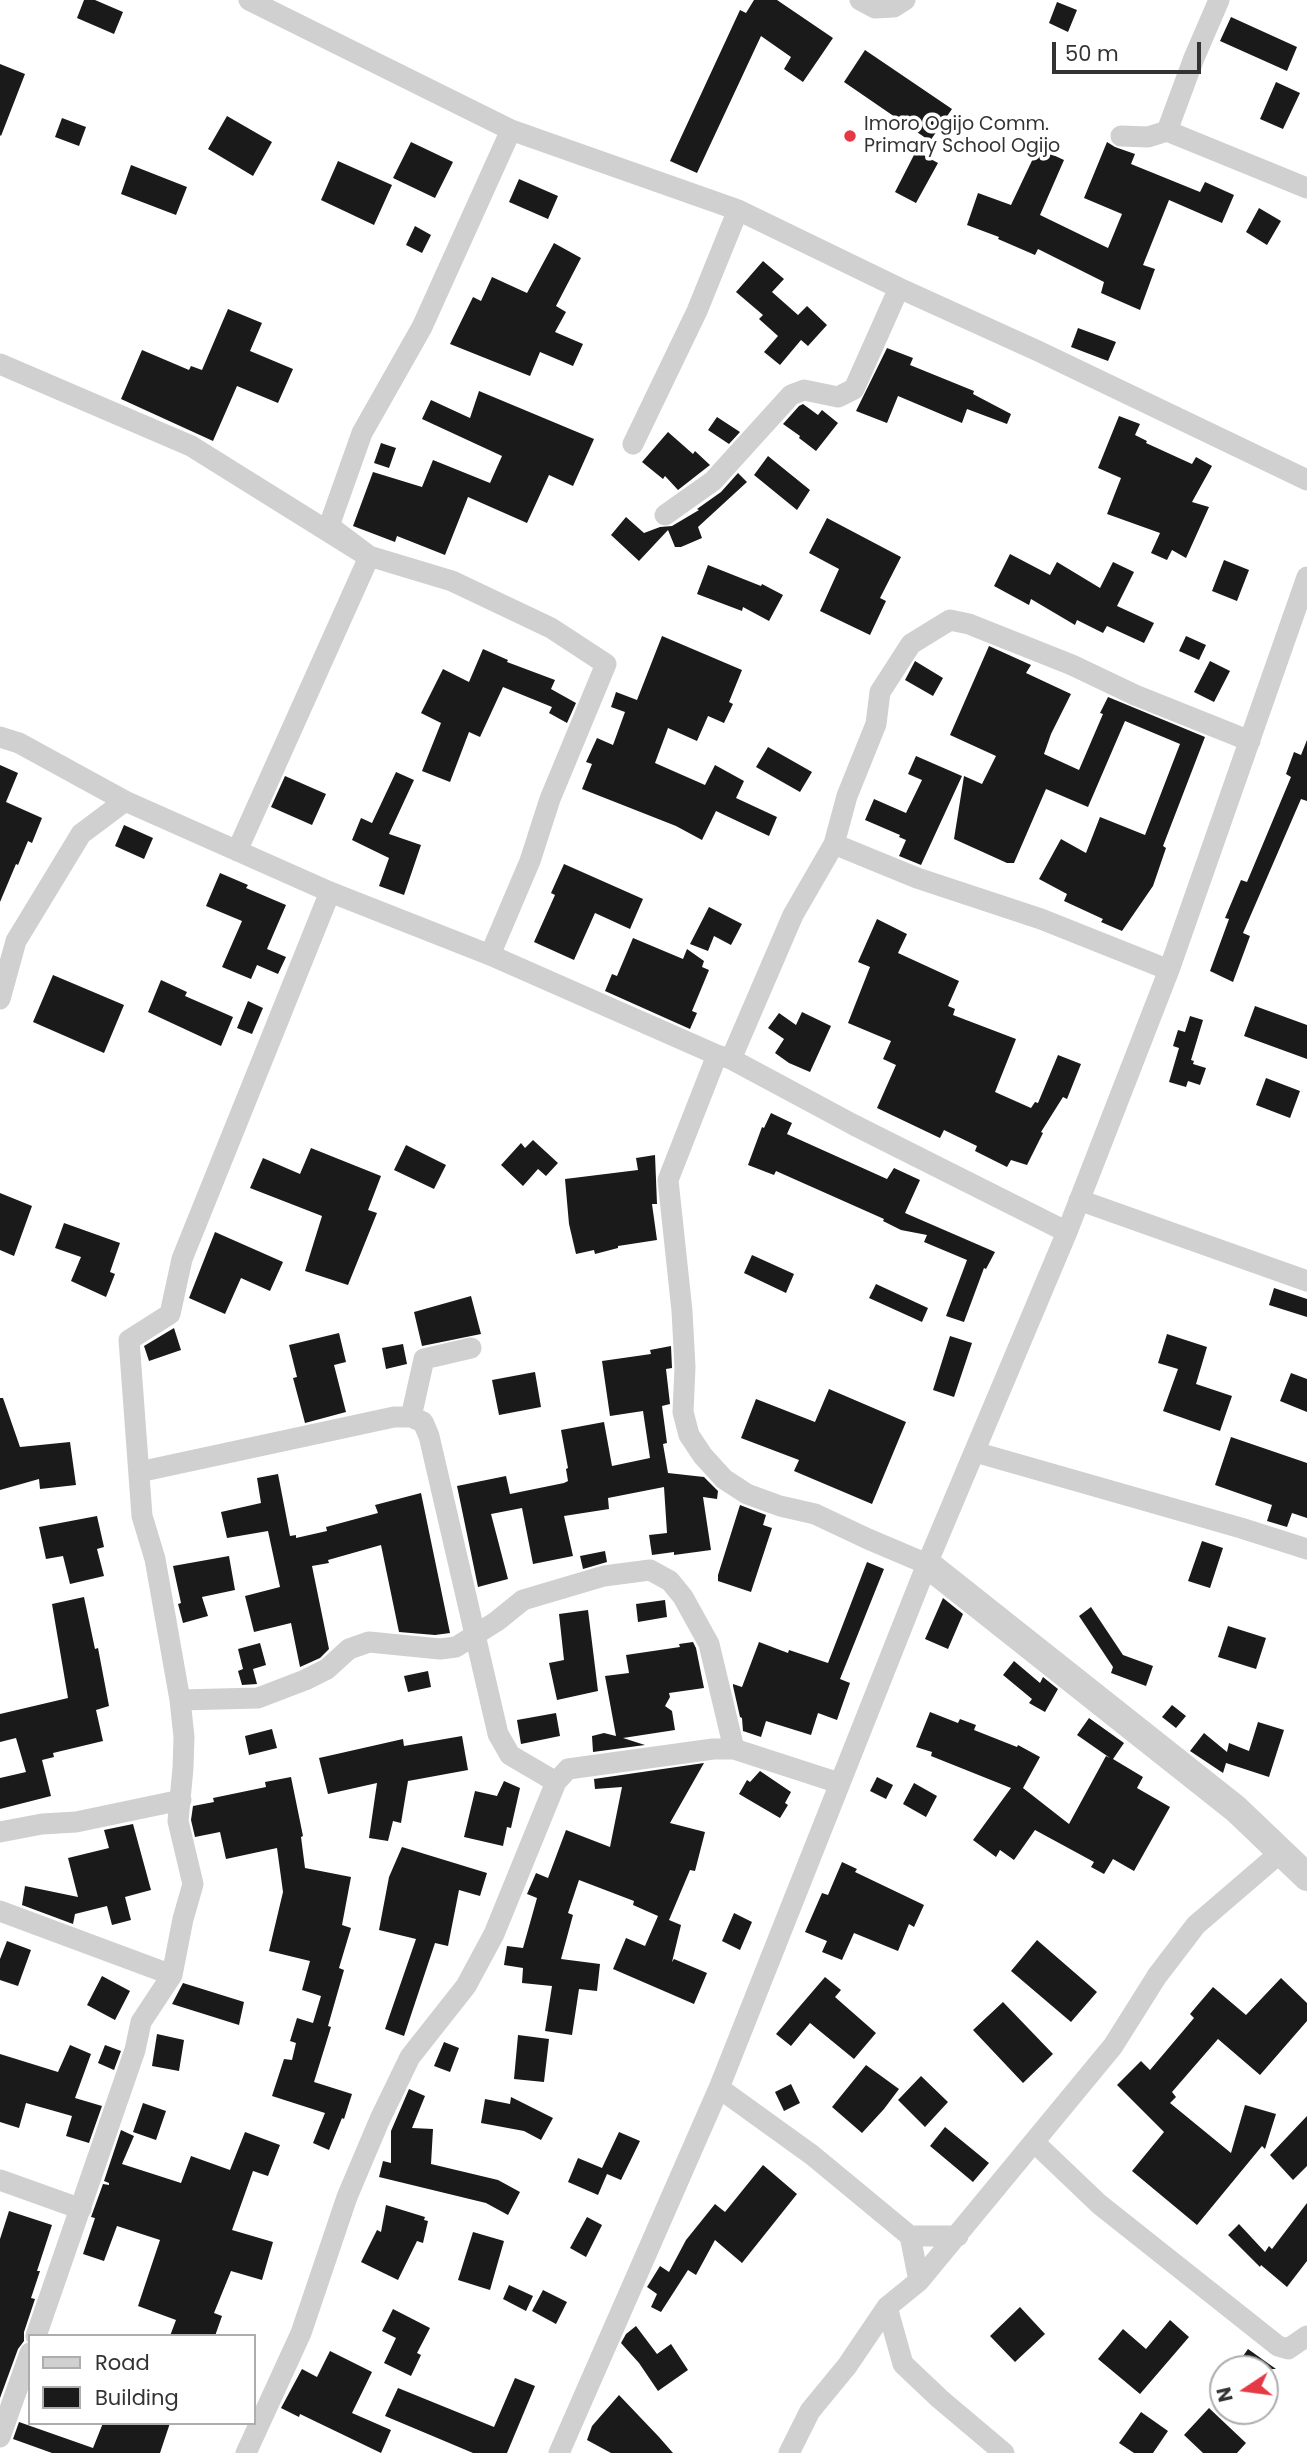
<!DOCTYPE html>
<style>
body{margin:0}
#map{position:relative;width:1307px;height:2453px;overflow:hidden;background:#fff;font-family:Poppins,sans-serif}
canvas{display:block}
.legend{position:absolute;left:28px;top:2334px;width:228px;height:91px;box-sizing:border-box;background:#fff;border:2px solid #adadad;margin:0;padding:9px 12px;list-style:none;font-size:21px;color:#333}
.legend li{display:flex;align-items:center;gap:14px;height:35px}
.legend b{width:35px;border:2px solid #adadad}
.north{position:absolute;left:1209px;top:2355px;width:70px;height:70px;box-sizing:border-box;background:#fff;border:2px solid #adadad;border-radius:50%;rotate:257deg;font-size:19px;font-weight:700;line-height:28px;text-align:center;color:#333}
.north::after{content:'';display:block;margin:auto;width:24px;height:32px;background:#e63946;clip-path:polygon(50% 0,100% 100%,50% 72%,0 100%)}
.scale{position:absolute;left:1052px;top:42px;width:149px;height:32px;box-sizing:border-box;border:4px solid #333;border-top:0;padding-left:9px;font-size:21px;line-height:24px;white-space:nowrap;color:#333;-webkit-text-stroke:5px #fff;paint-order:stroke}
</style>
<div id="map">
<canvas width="1307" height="2453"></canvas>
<ul class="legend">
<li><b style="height:9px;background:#d0d0d0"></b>Road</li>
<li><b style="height:19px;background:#1a1a1a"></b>Building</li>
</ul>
<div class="north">N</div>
<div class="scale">50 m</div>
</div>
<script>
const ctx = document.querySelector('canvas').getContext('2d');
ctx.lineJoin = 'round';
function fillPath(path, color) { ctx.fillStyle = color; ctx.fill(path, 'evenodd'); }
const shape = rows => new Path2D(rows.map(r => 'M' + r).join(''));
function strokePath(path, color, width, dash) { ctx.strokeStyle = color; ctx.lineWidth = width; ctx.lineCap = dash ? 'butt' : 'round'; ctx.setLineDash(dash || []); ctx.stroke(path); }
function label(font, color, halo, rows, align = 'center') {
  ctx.font = font + ' Poppins,sans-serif'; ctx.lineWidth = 7; ctx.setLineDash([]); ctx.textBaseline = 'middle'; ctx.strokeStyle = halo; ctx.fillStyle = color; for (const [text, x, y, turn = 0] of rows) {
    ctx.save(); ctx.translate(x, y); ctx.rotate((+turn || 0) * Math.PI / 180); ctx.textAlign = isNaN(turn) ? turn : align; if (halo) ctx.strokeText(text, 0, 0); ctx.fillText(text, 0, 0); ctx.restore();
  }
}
fillPath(shape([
 [84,0,95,0,123,12,114,34,77,18],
 [754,0,777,0,833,38,803,82,784,69,791,57,761,36,697,173,670,161,740,10,746,13],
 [1057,2,1077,10,1068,32,1049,23],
 [1231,17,1297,47,1287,71,1220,41],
 [865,50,952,109,930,141,844,82],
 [0,64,25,74,1,136,0,135],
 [1276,82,1300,93,1283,129,1260,119],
 [227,116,272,142,253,176,208,149],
 [62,118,86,127,79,146,55,137],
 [411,142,453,162,435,198,393,178],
 [1107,142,1115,147,1135,154,1131,164,1200,192,1205,182,1234,195,1222,223,1169,200,1143,265,1155,269,1140,310,1101,293,1104,282,1038,249,1035,255,998,239,999,237,967,225,978,193,1011,205,1038,148,1064,160,1040,215,1108,248,1122,214,1084,198],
 [916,151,938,163,916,203,895,192],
 [338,161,392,185,374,225,321,200],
 [131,165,187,187,176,215,121,194],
 [519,179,558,196,548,219,509,202],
 [1259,208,1281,221,1267,245,1246,232],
 [415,226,431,235,422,253,406,245],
 [554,243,581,258,556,306,566,312,555,332,583,344,573,366,540,352,530,376,450,344,473,297,481,301,492,277,527,293],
 [763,261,784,279,772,292,798,315,807,306,827,325,808,346,801,340,780,365,764,352,778,336,759,319,763,315,736,292],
 [228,309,262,323,250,351,293,369,278,403,237,386,213,441,121,399,142,350,189,370,191,366,202,370],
 [1078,328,1116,342,1108,361,1071,347],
 [887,348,913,358,910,365,974,391,973,394,1011,414,1007,424,967,409,962,423,898,396,887,423,856,411],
 [479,391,594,439,573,486,549,475,527,523,468,497,445,555,397,536,395,542,353,526,373,472,422,487,433,460,490,483,502,456,422,419,431,400,470,418],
 [803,404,818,415,822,410,838,423,816,451,799,438,800,436,783,424,799,406],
 [1119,416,1140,424,1135,435,1147,441,1146,443,1192,464,1196,457,1212,466,1192,502,1209,507,1186,558,1172,550,1167,560,1151,553,1160,533,1107,514,1121,478,1098,468],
 [717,417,740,432,729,444,708,430],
 [668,432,693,454,695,451,710,465,678,490,665,476,663,479,642,462],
 [381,443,396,448,389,468,374,463],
 [768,456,810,490,797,510,754,475],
 [738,473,747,482,698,527,702,538,681,547,675,547,668,530,639,561,611,535,626,517,644,533,660,527,672,526,699,510,697,509,721,492],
 [827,518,901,557,880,598,886,601,870,635,820,611,839,569,809,553],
 [1010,554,1050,575,1057,562,1100,588,1113,562,1134,572,1117,606,1154,623,1144,643,1107,626,1103,633,1077,620,1075,625,1031,599,1029,605,994,586],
 [1224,560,1249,570,1237,601,1212,591],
 [708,565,761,586,762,584,783,595,769,621,743,607,742,611,697,594],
 [662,636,742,670,729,702,733,704,724,723,708,716,697,741,668,728,655,763,705,785,715,765,744,781,736,798,777,817,769,836,716,811,702,840,676,826,582,789,592,764,586,762,597,738,613,745,625,712,611,707,616,692,637,700],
 [1186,636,1206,645,1199,660,1179,651],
 [989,646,1031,665,1026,673,1071,694,1051,734,1044,754,1079,770,1103,714,1100,713,1108,697,1205,737,1163,846,1166,848,1153,886,1122,931,1101,922,1103,919,1064,901,1067,894,1039,879,1061,839,1086,853,1100,817,1145,835,1180,744,1125,721,1088,807,1046,789,1014,863,1007,863,954,839,964,776,982,784,996,756,950,735],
 [483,649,508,660,507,662,555,680,551,689,576,703,567,723,549,713,552,707,503,687,480,737,469,732,450,782,422,771,441,723,421,713,443,669,469,682],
 [915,661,943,678,933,696,905,680],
 [1210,661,1230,671,1214,702,1194,692],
 [1307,740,1307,801,1301,799,1243,933,1250,936,1233,982,1210,971,1229,919,1225,918,1241,880,1247,882,1291,777,1286,774,1294,752,1301,755],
 [768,747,812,772,800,792,756,767],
 [916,756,962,776,921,865,899,856,906,840,899,837,900,835,865,820,874,799,906,813,922,780,908,774],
 [0,765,18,773,6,802,42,818,32,843,28,841,18,865,16,864,0,902],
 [396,772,414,780,389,834,421,845,404,895,379,886,389,858,352,840,361,818,372,823],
 [285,776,326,794,312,825,271,807],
 [124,825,153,838,144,859,115,846],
 [564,864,643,899,630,929,595,913,574,960,534,942,555,895,551,893],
 [220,873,248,885,246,888,286,905,267,949,286,957,278,974,257,965,251,979,222,967,242,921,206,906],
 [709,907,742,924,731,945,714,936,708,951,690,944],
 [877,919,907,934,898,953,959,981,948,1006,955,1009,953,1015,1016,1039,995,1092,1031,1108,1035,1102,1038,1103,1058,1055,1081,1064,1067,1099,1063,1097,1041,1132,1043,1133,1027,1165,1011,1160,1007,1167,975,1151,977,1146,944,1130,940,1138,877,1108,896,1065,883,1059,891,1041,848,1023,870,967,858,962],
 [633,938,683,959,687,949,704,961,702,967,709,970,692,1011,697,1013,690,1029,605,991,612,974,617,976],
 [53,975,124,1005,104,1053,33,1022],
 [161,980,187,992,185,996,233,1017,221,1046,148,1012],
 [248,1001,263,1008,252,1034,237,1028],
 [1255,1006,1307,1025,1307,1059,1244,1036],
 [802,1012,831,1026,810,1072,789,1063,775,1053,784,1039,768,1028,779,1013,796,1025],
 [1190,1016,1203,1020,1191,1060,1194,1061,1193,1064,1206,1068,1200,1085,1188,1081,1186,1087,1169,1082,1179,1048,1173,1046,1178,1030,1185,1032],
 [1266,1078,1300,1091,1290,1118,1256,1105],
 [771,1113,792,1123,787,1134,887,1179,894,1168,920,1180,905,1213,995,1252,986,1269,984,1268,964,1322,946,1316,967,1260,924,1242,927,1235,901,1230,883,1221,884,1219,776,1171,774,1175,748,1165,762,1127,764,1128],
 [533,1140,558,1163,546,1176,538,1169,523,1186,501,1165,521,1143,525,1148],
 [406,1145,446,1165,434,1189,394,1170],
 [311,1148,381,1176,368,1210,377,1213,348,1285,305,1271,322,1216,250,1188,263,1158,300,1174],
 [655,1155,657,1204,652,1204,657,1240,618,1246,618,1248,595,1254,594,1250,576,1254,569,1224,565,1179,638,1170,636,1158],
 [0,1193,32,1206,14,1256,0,1250],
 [64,1223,120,1243,110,1272,115,1274,106,1297,71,1281,81,1257,55,1248],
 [215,1232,283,1262,270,1291,241,1278,225,1314,189,1298],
 [752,1255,794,1274,786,1293,744,1273],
 [876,1284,928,1308,922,1322,869,1298],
 [1274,1288,1307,1299,1307,1317,1269,1305],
 [471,1296,481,1334,422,1346,414,1312],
 [174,1328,181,1350,149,1361,144,1346],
 [339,1333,346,1362,334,1365,346,1412,305,1423,293,1378,297,1377,289,1345],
 [1167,1334,1207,1347,1196,1384,1232,1396,1220,1431,1163,1411,1178,1369,1158,1363],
 [950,1336,972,1343,954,1397,933,1390],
 [403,1344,407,1364,386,1369,382,1348],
 [671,1346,672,1368,666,1369,670,1404,662,1406,667,1443,663,1444,668,1473,704,1477,718,1491,717,1499,703,1497,711,1550,674,1555,674,1552,652,1555,649,1535,667,1533,664,1487,608,1498,609,1509,564,1516,573,1556,533,1564,522,1508,491,1514,508,1579,478,1587,457,1486,506,1476,510,1494,564,1483,568,1481,566,1469,568,1468,561,1430,604,1422,612,1466,650,1458,643,1411,610,1416,602,1361,651,1354,650,1350],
 [535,1372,541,1407,499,1415,492,1380],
 [1291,1373,1307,1379,1307,1412,1280,1401],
 [829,1389,906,1422,872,1504,794,1471,799,1460,741,1438,756,1399,815,1422],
 [0,1398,3,1398,20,1447,70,1442,76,1485,40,1489,39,1479,0,1490],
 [1231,1437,1307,1463,1307,1518,1292,1513,1287,1527,1267,1521,1272,1505,1215,1485],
 [278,1474,290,1536,296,1535,296,1538,327,1531,326,1527,378,1513,375,1505,421,1493,450,1633,435,1635,399,1632,381,1545,328,1560,329,1563,312,1566,329,1649,320,1658,300,1667,291,1623,254,1632,245,1596,280,1587,268,1531,227,1538,221,1512,261,1503,257,1478],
 [740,1505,766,1515,763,1525,772,1528,751,1592,718,1581,718,1575],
 [97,1516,104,1547,97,1549,104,1576,70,1584,63,1556,46,1559,39,1527],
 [1202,1541,1223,1548,1210,1588,1188,1581],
 [605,1551,607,1562,583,1569,580,1556],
 [229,1556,235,1590,202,1597,208,1616,183,1623,178,1604,181,1603,173,1566],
 [867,1562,884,1569,840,1679,850,1683,837,1720,818,1713,811,1735,766,1721,761,1737,743,1731,742,1718,740,1717,733,1686,733,1684,742,1687,759,1642,788,1653,789,1650,828,1663],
 [84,1597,95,1649,98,1648,109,1706,96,1710,103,1741,53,1753,54,1757,42,1760,51,1796,0,1809,0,1778,26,1772,16,1738,0,1742,0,1714,68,1698,52,1604],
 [943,1598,963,1614,948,1649,925,1639],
 [665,1600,667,1617,638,1622,636,1604],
 [1091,1607,1123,1655,1153,1666,1146,1686,1111,1673,1113,1667,1079,1616],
 [588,1610,598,1691,557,1700,549,1663,564,1660,559,1614],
 [1228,1626,1266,1638,1256,1669,1218,1657],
 [693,1642,696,1648,704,1688,669,1693,670,1697,665,1706,672,1711,675,1730,623,1738,645,1745,593,1752,592,1736,604,1733,616,1736,605,1676,629,1673,626,1655,680,1647,679,1644],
 [260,1643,266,1665,253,1669,257,1684,242,1685,238,1671,243,1669,238,1649],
 [1014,1661,1040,1683,1043,1677,1058,1689,1045,1712,1029,1703,1032,1699,1003,1675],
 [428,1671,431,1687,408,1692,404,1676],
 [1172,1705,1186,1716,1176,1728,1162,1717],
 [930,1712,958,1723,960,1719,976,1725,974,1730,1017,1747,1018,1745,1040,1757,1023,1788,1069,1824,1106,1756,1110,1758,1077,1735,1089,1718,1124,1743,1113,1759,1143,1777,1137,1788,1170,1807,1134,1871,1113,1859,1104,1874,1091,1867,1094,1862,1035,1830,1014,1860,1000,1850,996,1857,973,1840,1011,1788,931,1756,932,1752,916,1747],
 [556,1713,560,1736,521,1744,517,1720],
 [1258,1722,1284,1730,1269,1777,1226,1763,1223,1773,1190,1751,1204,1733,1227,1752,1229,1743,1249,1751],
 [272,1729,277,1748,249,1755,245,1736],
 [462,1736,468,1770,408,1781,401,1823,393,1821,388,1841,369,1838,377,1783,328,1794,319,1758,403,1739,404,1746],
 [704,1763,670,1823,705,1832,695,1871,690,1870,669,1920,681,1925,672,1962,674,1959,707,1973,694,2004,613,1969,626,1938,645,1946,658,1916,633,1905,634,1901,579,1880,568,1913,573,1915,561,1959,600,1964,597,1991,579,1989,572,2035,545,2031,552,1986,522,1983,523,1968,504,1965,507,1946,523,1948,537,1898,527,1894,536,1873,548,1878,566,1830,610,1847,622,1787,595,1789,594,1779],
 [760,1771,791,1792,785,1803,788,1805,780,1818,739,1794,747,1780,750,1782],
 [291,1777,303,1836,301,1837,305,1868,351,1877,342,1925,351,1928,339,1968,344,1970,328,2026,331,2027,314,2082,352,2094,344,2119,342,2118,329,2150,313,2143,325,2113,272,2096,284,2059,292,2060,296,2043,290,2041,297,2018,313,2023,321,1996,302,1990,310,1961,269,1951,283,1892,277,1848,226,1859,220,1832,195,1837,191,1820,193,1806,214,1802,213,1798,266,1787,265,1782],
 [877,1777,893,1785,886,1799,870,1791],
 [504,1781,520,1788,511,1828,507,1827,503,1846,464,1837,475,1791,497,1796],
 [914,1783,937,1796,926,1817,903,1804],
 [133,1824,151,1890,125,1897,131,1920,112,1925,107,1906,75,1914,73,1924,22,1905,25,1886,78,1897,68,1858,109,1848,104,1830],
 [402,1847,487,1873,480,1896,459,1890,448,1946,435,1943,404,2036,385,2029,416,1939,379,1930,389,1877],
 [842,1862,857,1869,855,1872,924,1905,914,1927,909,1924,898,1951,854,1933,842,1960,822,1952,827,1941,805,1932,822,1893,828,1895],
 [734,1913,752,1922,740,1950,722,1941],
 [1037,1940,1097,1992,1071,2022,1011,1971],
 [7,1941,31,1950,18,1986,0,1980,0,1959],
 [102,1976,130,1991,115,2020,87,2005],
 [825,1977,841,1990,835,1997,876,2033,854,2059,810,2023,791,2046,776,2034],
 [1281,1978,1307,2003,1307,2021,1260,2075,1218,2039,1172,2092,1176,2097,1170,2103,1231,2153,1245,2105,1276,2114,1265,2149,1262,2146,1197,2225,1132,2171,1164,2132,1117,2085,1141,2061,1150,2070,1194,2018,1190,2014,1213,1987,1246,2015],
 [183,1983,244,2002,239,2025,172,2004],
 [1003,2002,1053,2054,1023,2083,973,2030],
 [157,2034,184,2040,179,2071,152,2066],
 [518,2035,549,2039,544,2082,514,2079],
 [444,2042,459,2048,450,2072,434,2066],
 [70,2045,91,2054,75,2098,102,2106,89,2143,66,2136,72,2116,26,2103,19,2128,0,2122,0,2054,58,2072],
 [105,2045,121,2051,114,2070,98,2063],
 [866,2065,899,2089,884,2109,862,2133,832,2107],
 [921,2076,948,2102,925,2127,898,2100],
 [791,2084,800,2103,784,2111,775,2092],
 [409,2089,425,2096,412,2128,433,2129,431,2164,498,2180,520,2192,508,2215,486,2203,379,2177,383,2161,391,2163,391,2131],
 [511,2097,553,2118,541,2140,524,2131,481,2123,485,2099,510,2104],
 [143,2103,166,2111,156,2140,133,2132],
 [1307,2116,1307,2166,1293,2180,1270,2155],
 [945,2127,989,2163,973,2182,930,2146],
 [121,2130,134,2136,122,2164,181,2183,191,2156,230,2170,245,2132,280,2145,268,2176,253,2171,232,2230,273,2242,262,2280,231,2271,214,2313,222,2316,215,2336,170,2336,176,2320,138,2306,160,2240,117,2226,104,2261,83,2254,95,2218,91,2217,103,2184,109,2185,109,2183,104,2181],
 [619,2132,640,2141,621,2180,607,2174,598,2195,568,2182,578,2158,602,2168],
 [763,2165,797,2194,742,2263,715,2240,696,2275,688,2270,661,2312,651,2307,657,2294,647,2287,660,2266,669,2272,686,2240,715,2204,725,2212],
 [1307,2203,1307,2261,1287,2287,1261,2265,1260,2267,1228,2235,1239,2224,1265,2252,1269,2246,1272,2249],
 [386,2205,425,2217,424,2220,428,2221,423,2243,417,2241,398,2280,361,2262,377,2230,381,2232],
 [9,2211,52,2225,37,2271,40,2271,31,2298,35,2299,24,2332,24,2341,18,2349,0,2398,0,2239],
 [587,2217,602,2225,586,2257,570,2248],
 [473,2232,504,2241,490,2290,458,2280],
 [509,2285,533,2296,526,2311,503,2299],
 [543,2290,567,2302,556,2324,532,2311],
 [1020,2307,1045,2334,1015,2362,990,2336],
 [393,2309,430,2328,417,2353,421,2355,411,2376,384,2363,396,2338,382,2331],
 [1170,2320,1189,2337,1140,2394,1098,2359,1123,2329,1146,2349],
 [636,2326,657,2354,671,2344,688,2370,658,2391,639,2363,621,2343,626,2334],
 [1248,2349,1276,2369,1234,2369],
 [330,2351,372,2372,352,2413,391,2430,381,2453,300,2414,299,2417,281,2408,302,2369,317,2377],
 [515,2378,535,2386,507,2453,473,2453,385,2416,398,2388,494,2427],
 [619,2395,659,2437,673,2453,611,2453,587,2440,592,2426],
 [1209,2408,1246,2443,1237,2453,1203,2453,1184,2435],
 [1141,2412,1168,2431,1153,2453,1134,2453,1119,2443],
 [19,2422,93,2448,103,2423,170,2423,160,2453,52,2453,13,2439]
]), '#1a1a1a');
strokePath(shape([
 [249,0,511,130,738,210,899,288,1038,351,1307,480],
 [860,0,875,8,894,7,905,0],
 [1167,131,1194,58,1219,0],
 [1121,136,1148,137,1167,131,1307,188],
 [0,364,191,446,369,557,237,851],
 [633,444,697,311,738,210],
 [665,515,713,481,791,395,804,390,838,397,854,389,899,288],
 [0,737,19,743,125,801],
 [834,844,847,796,876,724,880,692,911,644,950,620,969,624,1072,665,1135,695,1250,741],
 [490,955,530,861,550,799,606,664,551,628,452,581,369,556,329,526,362,433,422,327,511,130],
 [0,999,16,941,81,834,125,801,330,892,490,955,717,1055,731,1059,854,1125,1067,1232],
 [717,1055,668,1180,682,1311,685,1367,683,1412,689,1435,703,1456,724,1479,747,1494,780,1506,815,1514,868,1539,927,1564],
 [731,1059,793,915,834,844,917,878,1041,919,1169,970],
 [1079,1200,1307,1281],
 [411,1417,424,1359,471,1348],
 [975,1452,1241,1528,1307,1549],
 [139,1472,394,1417,411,1417,423,1422,429,1436,498,1734,510,1755,556,1782],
 [180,1700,258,1698,305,1680,327,1669,349,1649,369,1642,440,1649,456,1647,497,1621,523,1600,604,1576,650,1570,670,1581,683,1597,709,1644,734,1749],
 [0,1832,42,1824,76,1822,181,1800],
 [0,1911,172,1975],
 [719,2088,812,2155,910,2236,919,2281],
 [1034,2142,1099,2204,1278,2346,1288,2349,1307,2336],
 [0,2180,81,2209],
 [910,2236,958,2236],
 [887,2307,903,2364,940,2399,1004,2453],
 [36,2336,135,2050,141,2022,172,1975,183,1919,193,1884,178,1821,183,1768,184,1737,180,1700,155,1559,142,1516,129,1340,170,1314,182,1259,330,892],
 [0,2437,30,2353],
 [246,2453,301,2333,347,2197,380,2119,410,2057,466,1986,494,1934,556,1782,568,1769,713,1749,734,1749,839,1783],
 [559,2453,719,2088,927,1564,1067,1232,1169,970,1307,577],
 [789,2453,810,2411,847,2366,887,2307,919,2281,1113,2046,1157,1976,1196,1925,1281,1852]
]), '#d0d0d0', 21);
strokePath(shape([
 [927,1564,1236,1809,1307,1877]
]), '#d0d0d0', 28);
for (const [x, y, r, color] of [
 [850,136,7,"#e63946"]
]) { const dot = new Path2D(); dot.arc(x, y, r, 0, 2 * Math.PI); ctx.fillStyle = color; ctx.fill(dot); strokePath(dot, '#fff', 2.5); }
label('19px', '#333', '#fff', [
 ["Imoro Ogijo Comm.",864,125],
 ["Primary School Ogijo",864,147]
], 'left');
</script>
